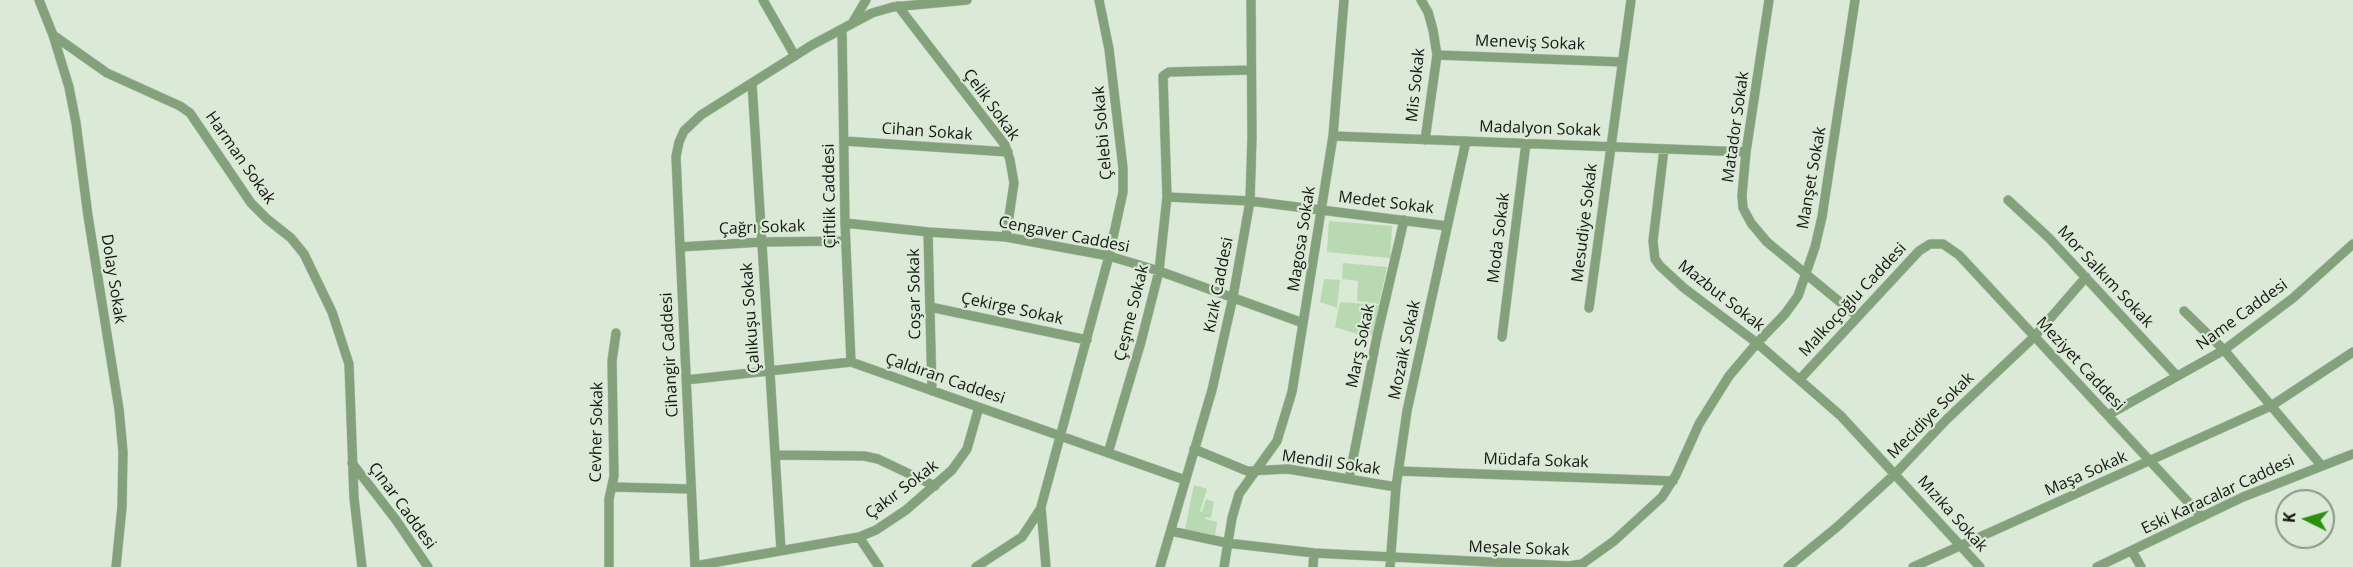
<!DOCTYPE html>
<meta charset="utf-8">
<style>
body{margin:0}
#map{position:relative;width:2353px;height:567px;overflow:hidden;background:#daead7;font-family:"Open Sans",sans-serif}
canvas{display:block}
.north{position:absolute;left:2275px;top:489px;width:60px;height:60px;box-sizing:border-box;background:#daead7;border:2px solid #8a9688;border-radius:50%;rotate:275deg;font-size:16px;font-weight:700;line-height:24px;text-align:center;color:#131812}
.north::after{content:'';display:block;margin:auto;width:21px;height:27px;background:#2c900f;clip-path:polygon(50% 0,100% 100%,50% 72%,0 100%)}
</style>
<div id="map">
<canvas width="2353" height="567"></canvas>
<div class="north">K</div>
</div>
<script>
const ctx = document.querySelector('canvas').getContext('2d');
ctx.lineJoin = 'round';
function fillPath(path, color) { ctx.fillStyle = color; ctx.fill(path, 'evenodd'); }
const shape = rows => new Path2D(rows.map(r => 'M' + r).join(''));
function strokePath(path, color, width, dash) { ctx.strokeStyle = color; ctx.lineWidth = width; ctx.lineCap = dash ? 'butt' : 'round'; ctx.setLineDash(dash || []); ctx.stroke(path); }
function label(font, color, halo, rows, align = 'center') {
  ctx.font = font + ' "Open Sans",sans-serif'; ctx.lineWidth = 4.5; ctx.setLineDash([]); ctx.textBaseline = 'middle'; ctx.strokeStyle = halo; ctx.fillStyle = color; for (const [text, x, y, turn = 0] of rows) {
    ctx.save(); ctx.translate(x, y); ctx.rotate((+turn || 0) * Math.PI / 180); ctx.textAlign = isNaN(turn) ? turn : align; if (halo) ctx.strokeText(text, 0, 0); ctx.fillText(text, 0, 0); ctx.restore();
  }
}
fillPath(shape([
 [1329,221,1392,226,1390,258,1327,252],
 [1343,263,1387,267,1379,304,1357,301,1358,281,1342,279],
 [1324,279,1340,280,1337,308,1320,302],
 [1340,302,1379,305,1373,333,1370,336,1367,337,1335,327],
 [1194,485,1207,489,1200,511,1202,512,1206,499,1214,502,1211,518,1206,517,1205,519,1217,522,1215,535,1185,529]
]), '#b8d9b2');
const minor = shape([
 [39,0,53,35,69,87,76,123,88,216,119,409,123,452,122,507,116,567],
 [763,0,795,56],
 [1421,0,1428,12,1433,30,1437,55,1425,140],
 [1769,0,1746,152,1742,195,1743,208,1751,223,1767,242,1857,316],
 [898,6,1005,145,1010,160,1014,183,1006,237],
 [853,22,866,0],
 [842,29,845,223,851,362],
 [53,35,107,73,180,106,190,113,251,203,267,219,291,238,304,254,332,312,349,364,354,498,362,567],
 [1437,55,1622,62],
 [752,83,781,550],
 [1333,136,1746,152],
 [844,141,1008,152],
 [1664,149,1653,241,1655,259,1660,266,1684,288,1757,343,1841,416,1980,567],
 [1167,197,1250,201,1447,226],
 [2008,200,2049,238,2177,376],
 [845,223,928,232,1006,237,1109,256,1159,271,1303,323],
 [928,232,932,391],
 [680,247,762,242,845,241],
 [930,307,1087,340],
 [1589,308,1631,0],
 [2184,311,2224,350,2321,465],
 [1502,337,1526,143],
 [1800,379,1919,251,1930,244,1943,244,1959,255,2202,517],
 [686,380,851,362,1185,480],
 [2108,415,2224,350,2293,298,2353,244],
 [1194,449,1247,471,1288,469,1396,487],
 [1108,453,1141,342,1159,271,1167,197,1163,76,1169,72,1251,70],
 [775,455,864,456,878,459,935,486],
 [352,463,396,520,428,567],
 [1398,471,1673,481],
 [1349,479,1377,336,1404,220],
 [612,487,691,489],
 [1171,531,1227,543,1314,553,1569,566,1582,564,1614,541,1662,497,1676,475,1699,424,1729,376,1757,343,1785,314,1798,296,1815,247,1822,217,1855,0],
 [859,537,879,567],
 [2132,551,2141,567],
 [695,566,859,537,876,530,906,510,952,470,967,449,979,407],
 [609,567,609,499,614,476,612,361,616,333],
 [695,567,680,247,676,157,679,142,684,131,701,115,812,45,872,13,893,7,967,0],
 [976,567,1022,537,1041,508],
 [1046,567,1041,507,1109,256,1123,192,1123,168,1109,49,1099,0],
 [1160,567,1212,390,1233,297,1250,201,1252,137,1251,0],
 [1224,567,1232,518,1239,494,1277,441,1292,392,1333,136,1344,0],
 [1313,567,1314,553],
 [1390,567,1396,487,1407,411,1466,141],
 [1788,567,1837,527,1895,474,1947,419,2034,337,2086,277],
 [1913,567,2271,406,2353,352],
 [2097,567,2243,497,2353,454]
]);
strokePath(minor, '#b6c4b4', 10);
strokePath(minor, '#83a27c', 9);
label('16px', '#131812', '#daead7', [
 ["Meneviş Sokak",1530,43,2],
 ["Mis Sokak",1416,85,-84],
 ["Çelik Sokak",991,105,54],
 ["Matador Sokak",1736,127,-82],
 ["Madalyon Sokak",1540,129,2],
 ["Cihan Sokak",927,132,4],
 ["Çelebi Sokak",1103,133,-95],
 ["Harman Sokak",240,158,55],
 ["Manşet Sokak",1812,178,-80],
 ["Çiftlik Caddesi",830,196,-91],
 ["Medet Sokak",1386,203,7],
 ["Mesudiye Sokak",1585,223,-83],
 ["Çağrı Sokak",762,228,-2],
 ["Cengaver Caddesi",1064,235,11],
 ["Moda Sokak",1499,238,-83],
 ["Magosa Sokak",1302,239,-81],
 ["Mor Salkım Sokak",2105,277,47],
 ["Dolay Sokak",113,279,81],
 ["Kızık Caddesi",1219,285,-79],
 ["Coşar Sokak",915,294,-91],
 ["Mazbut Sokak",1721,296,38],
 ["Malkoçoğlu Caddesi",1853,300,-47],
 ["Çekirge Sokak",1012,309,12],
 ["Çeşme Sokak",1132,313,-76],
 ["Name Caddesi",2242,315,-36],
 ["Çalıkuşu Sokak",751,318,-94],
 ["Marş Sokak",1361,346,-78],
 ["Mozaik Sokak",1405,350,-78],
 ["Cihangir Caddesi",670,355,-93],
 ["Meziyet Caddesi",2080,364,47],
 ["Çaldıran Caddesi",945,379,19],
 ["Mecidiye Sokak",1931,416,-45],
 ["Cevher Sokak",597,432,-89],
 ["Müdafa Sokak",1536,461,2],
 ["Mendil Sokak",1331,463,8],
 ["Maşa Sokak",2086,474,-24],
 ["Çakır Sokak",902,490,-37],
 ["Eski Karacalar Caddesi",2218,495,-25],
 ["Çınar Caddesi",402,506,54],
 ["Mızıka Sokak",1952,514,48],
 ["Meşale Sokak",1519,549,2]
]);
</script>
